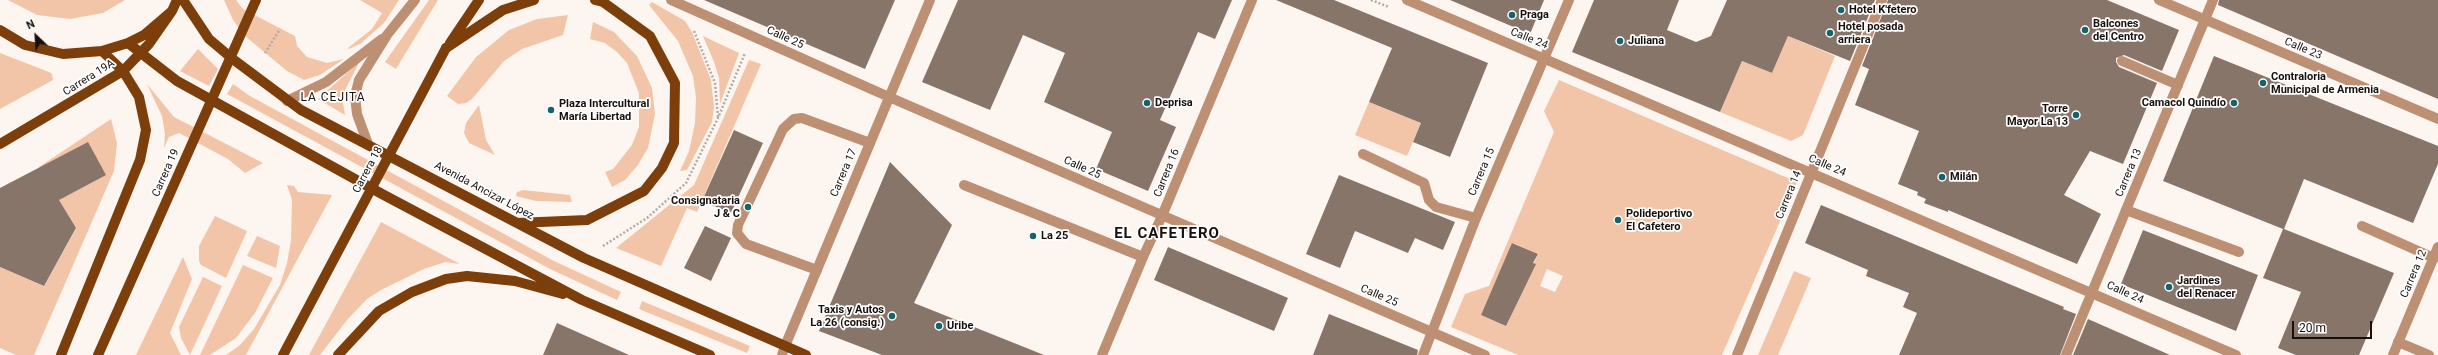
<!DOCTYPE html>
<meta charset="utf-8">
<style>
body{margin:0}
#map{position:relative;width:2438px;height:355px;overflow:hidden;background:#fdf5f0;font-family:Roboto,sans-serif}
canvas{display:block}
.north{position:absolute;left:16px;top:16px;width:40px;height:40px;-webkit-text-stroke:3px #fff;paint-order:stroke;rotate:335deg;font-size:11px;font-weight:700;line-height:16px;text-align:center;color:#17100c}
.north::after{content:'';display:block;margin:auto;width:14px;height:18px;background:#17100c;clip-path:polygon(50% 0,100% 100%,50% 72%,0 100%)}
.scale{position:absolute;left:2292px;top:321px;width:80px;height:18px;box-sizing:border-box;border:2px solid #17100c;border-top:0;padding-left:5px;font-size:12px;line-height:14px;white-space:nowrap;color:#17100c;-webkit-text-stroke:3px #fff;paint-order:stroke}
</style>
<div id="map">
<canvas width="2438" height="355"></canvas>
<div class="north">N</div>
<div class="scale">20 m</div>
</div>
<script>
const ctx = document.querySelector('canvas').getContext('2d');
ctx.lineJoin = 'round';
function fillPath(path, color) { ctx.fillStyle = color; ctx.fill(path, 'evenodd'); }
const shape = rows => new Path2D(rows.map(r => 'M' + r).join(''));
function strokePath(path, color, width, dash) { ctx.strokeStyle = color; ctx.lineWidth = width; ctx.lineCap = dash ? 'butt' : 'round'; ctx.setLineDash(dash || []); ctx.stroke(path); }
function label(font, color, halo, rows, align = 'center') {
  ctx.font = font + ' Roboto,sans-serif'; ctx.lineWidth = 3.5; ctx.setLineDash([]); ctx.textBaseline = 'middle'; ctx.strokeStyle = halo; ctx.fillStyle = color; for (const [text, x, y, turn = 0] of rows) {
    ctx.save(); ctx.translate(x, y); ctx.rotate((+turn || 0) * Math.PI / 180); ctx.textAlign = isNaN(turn) ? turn : align; if (halo) ctx.strokeText(text, 0, 0); ctx.fillText(text, 0, 0); ctx.restore();
  }
}
fillPath(shape([
 [8,0,125,0,103,13,70,19,37,15],
 [224,0,236,0,243,9,295,36,297,46,307,57,327,63,344,59,320,75,304,80,287,71,245,36,233,20],
 [360,0,399,0,384,23,360,44,349,49,348,48,372,29,382,13],
 [429,0,438,0,396,69,385,62],
 [652,2,685,21,692,32,711,80,714,107,712,122,687,170,680,171,689,151,695,123,696,97,693,76,678,41,649,5],
 [568,15,563,35,522,49,504,61,472,99,466,103,458,104,447,96,476,57,509,30,537,19],
 [593,22,614,32,637,56,652,88,655,114,648,148,638,165,625,180,612,187,605,172,613,169,632,145,639,127,639,93,627,63,617,52,605,43,590,39],
 [703,36,739,53,720,104,719,78,714,62],
 [1788,36,1835,56,1803,135,1791,141,1720,112,1742,61,1772,73],
 [198,49,218,69,209,86,180,71],
 [0,53,49,72,52,74,53,80,0,109],
 [749,60,761,64,697,212,687,208,661,266,616,248,694,185],
 [360,61,344,92,343,103,345,115,318,99],
 [1559,80,1797,182,1722,355,1518,355,1451,327,1465,294,1489,286,1554,132,1544,111],
 [1513,243,1538,254,1506,326,1481,315],
 [1547,269,1563,276,1555,292,1540,286],
 [147,84,174,117,263,163,245,173,228,159,179,133,169,137,164,148,165,134,162,116],
 [233,84,250,96,554,261,621,292,617,300,550,269,227,94],
 [1369,102,1421,123,1407,156,1355,135],
 [479,105,486,140,495,155,469,143,464,133,466,123],
 [111,119,117,143,114,171,34,355,16,355,0,348,0,267,44,286,76,229,39,167],
 [287,185,294,186,298,192,332,195,246,355,226,355,240,345,254,329,280,285,287,263,291,240,292,200],
 [523,190,570,195,572,202,536,201,516,196,517,192],
 [215,216,247,231,226,278,201,265,199,261,199,246],
 [381,222,460,264,445,262,424,269,381,290,367,299,347,320,320,355,309,355],
 [257,236,280,246,276,268,247,256],
 [183,257,192,279,170,333,181,355,136,355],
 [243,265,273,278,255,313,236,338,210,355,200,355],
 [1794,271,1811,278,1778,355,1758,355],
 [203,277,222,286,190,355,181,338,179,327],
 [642,301,750,346,747,353,639,309]
]), '#f3c5a8');
fillPath(shape([
 [704,0,895,0,865,69],
 [958,0,1232,0,1215,39,1198,32,1160,120,1176,127,1148,191,1096,169,1112,132,1044,102,1065,53,1023,35,990,110,922,82],
 [1276,0,1334,0,1488,63,1450,157,1413,142,1421,123,1369,102,1392,48],
 [1450,0,1544,0,1530,34],
 [1594,0,1679,0,1667,30,1696,42,1711,36,1727,0,1875,0,1850,61,1788,36,1772,73,1742,61,1720,112,1572,52],
 [1888,0,2107,0,2179,30,2162,71,2124,55,2116,58,2116,62,2119,67,2157,83,2123,164,2090,151,2064,195,2101,214,2077,264,1948,210,1948,212,1924,203,1926,199,1917,195,1918,192,1898,184,1919,131,1855,105,1869,69,1862,66],
 [2219,0,2438,0,2438,99,2218,5],
 [2214,56,2438,146,2438,164,2413,223,2304,179,2284,229,2394,273,2359,355,2296,355,2278,348,2301,292,2263,278,2283,229,2163,181],
 [734,130,763,143,731,213,702,201],
 [88,142,106,175,59,200,76,228,44,286,0,267,0,188],
 [890,162,952,225,914,303,1044,355,882,355,819,331],
 [1339,175,1455,222,1443,250,1415,238,1408,253,1355,231,1340,268,1306,254],
 [1821,205,2064,307,2063,309,2076,314,2060,355,1899,355,1917,313,1903,307,1909,293,1866,276,1868,270,1805,243],
 [705,226,731,238,711,281,684,268],
 [2143,230,2258,275,2236,331,2121,284],
 [1512,243,1538,254,1533,263,1536,264,1506,326,1481,315],
 [1168,247,1288,298,1274,331,1154,280],
 [1329,314,1418,350,1417,355,1313,355],
 [2088,319,2170,355,2073,355],
 [557,323,629,355,543,355]
]), '#87756a');
strokePath(shape([
 [1371,0,1389,7],
 [694,31,715,83,718,117],
 [265,53,280,29],
 [603,246,647,218,686,183,718,118,745,53]
]), '#b2aba6', 2.5, [2, 2]);
strokePath(shape([
 [2122,61,2178,85],
 [1363,154,1424,183,1429,200,1436,207,1476,218],
 [964,185,1143,257],
 [2126,210,2239,252],
 [2362,226,2434,258],
 [817,270,746,244,737,233,738,225,783,129,794,119,802,118,870,143],
 [2398,342,2429,355]
]), '#bd9073', 10);
strokePath(shape([
 [671,0,889,97,1485,355],
 [1407,0,2236,355],
 [2159,0,2438,119],
 [287,101,326,82,382,39],
 [368,144,357,114,355,96,359,80,387,35,415,0],
 [785,346,930,0],
 [1102,355,1143,257,1162,216,1252,0],
 [1737,355,1882,0],
 [2066,355,2213,0],
 [2393,355,2438,247]
]), '#bd9073', 10);
strokePath(shape([
 [782,355,785,346],
 [1423,355,1476,218,1569,0]
]), '#bd9073', 10);
strokePath(shape([
 [183,0,209,39,234,60,301,110,584,258,806,355],
 [0,30,25,45,63,54,102,51,128,43,144,35,172,11,177,0],
 [128,43,177,81,382,194,582,300,710,355],
 [450,43,479,0],
 [446,48,503,10,534,0],
 [0,144,123,71,149,44,172,11],
 [517,223,587,220,644,191,662,168,674,143,675,83,650,36,603,2,595,0],
 [61,355,140,160,146,130,139,97,123,71,102,51],
 [338,355,379,311,412,292,446,279,467,276,515,281,563,294]
]), '#7c3e0a', 10);
strokePath(shape([
 [98,355,256,0],
 [283,355,446,48]
]), '#7c3e0a', 10);
for (const [x, y, r, color] of [
 [1841,10,4,"#15646a"],
 [1512,15,4,"#15646a"],
 [2085,30,4,"#15646a"],
 [1830,33,4,"#15646a"],
 [1620,41,4,"#15646a"],
 [2263,83,4,"#15646a"],
 [1147,103,4,"#15646a"],
 [2234,103,4,"#15646a"],
 [551,110,4,"#15646a"],
 [2076,115,4,"#15646a"],
 [1942,177,4,"#15646a"],
 [748,207,4,"#15646a"],
 [1618,220,4,"#15646a"],
 [1033,236,4,"#15646a"],
 [2169,287,4,"#15646a"],
 [892,316,4,"#15646a"],
 [939,326,4,"#15646a"]
]) { const dot = new Path2D(); dot.arc(x, y, r, 0, 2 * Math.PI); ctx.fillStyle = color; ctx.fill(dot); strokePath(dot, '#fff', 1.5); }
label('bold 11px', '#17100c', '#fff', [
 ["Hotel K'fetero",1849,10],
 ["Praga",1520,15],
 ["Balcones",2093,24],
 ["del Centro",2093,37],
 ["Hotel posada",1838,27],
 ["arriera",1838,40],
 ["Juliana",1628,41],
 ["Contraloria",2271,77],
 ["Municipal de Armenia",2271,90],
 ["Deprisa",1155,103],
 ["Camacol Quindío",2226,103,"right"],
 ["Plaza Intercultural",559,104],
 ["María Libertad",559,117],
 ["Torre",2068,109,"right"],
 ["Mayor La 13",2068,122,"right"],
 ["Milán",1950,177],
 ["Consignataria",740,201,"right"],
 ["J & C",740,214,"right"],
 ["Polideportivo",1626,214],
 ["El Cafetero",1626,227],
 ["La 25",1041,236],
 ["Jardines",2177,281],
 ["del Renacer",2177,294],
 ["Taxis y Autos",884,310,"right"],
 ["La 26 (consig.)",884,323,"right"],
 ["Uribe",947,326]
], 'left');
label('11px', '#17100c', '#fff', [
 ["Calle 25",785,38,24],
 ["Calle 24",1529,39,22],
 ["Calle 23",2303,49,23],
 ["Carrera 19A",89,78,-32],
 ["Calle 24",1827,166,23],
 ["Calle 25",1082,168,24],
 ["Carrera 18",368,170,-62],
 ["Carrera 15",1482,172,-67],
 ["Carrera 19",166,173,-66],
 ["Carrera 17",844,173,-67],
 ["Carrera 16",1167,173,-68],
 ["Carrera 13",2129,173,-67],
 ["Avenida Ancizar López",484,191,28],
 ["Carrera 14",1789,195,-68],
 ["Carrera 12",2414,274,-67],
 ["Calle 24",2125,293,24],
 ["Calle 25",1379,296,23]
]);
ctx.letterSpacing = '1px';
label('12px', '#17100c', '#fff', [
 ["LA CEJITA",333,98]
]);
ctx.letterSpacing = '0px';
ctx.letterSpacing = '1px';
label('bold 15px', '#17100c', '#fff', [
 ["EL CAFETERO",1167,234]
]);
ctx.letterSpacing = '0px';
</script>
